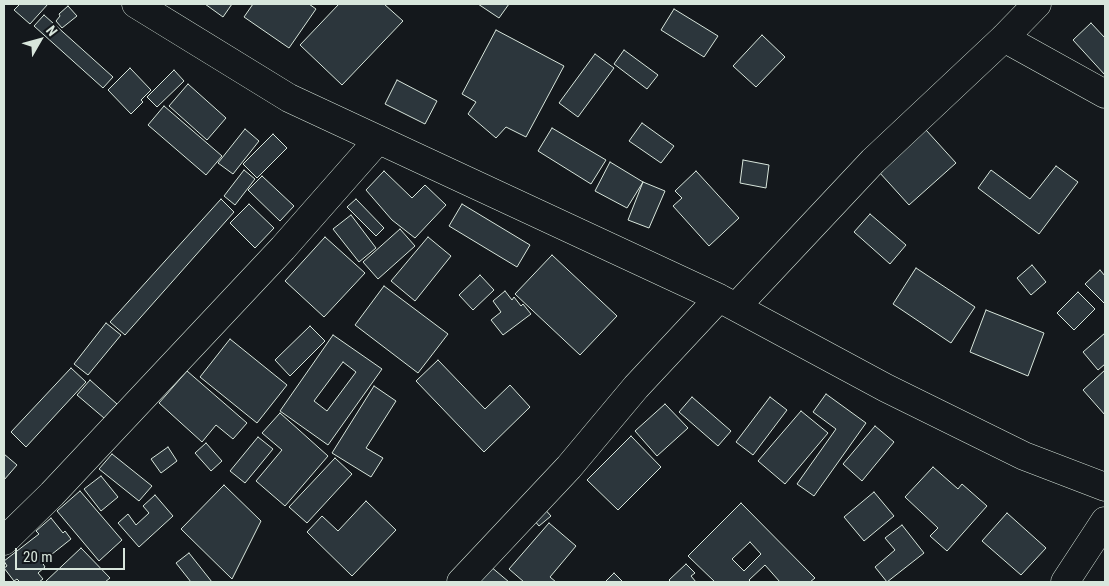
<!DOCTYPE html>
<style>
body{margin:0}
#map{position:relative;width:1109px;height:586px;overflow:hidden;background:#14181c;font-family:"Roboto Condensed",sans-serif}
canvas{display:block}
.frame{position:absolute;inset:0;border:5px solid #d8e6dc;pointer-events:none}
.north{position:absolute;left:15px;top:15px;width:50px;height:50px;-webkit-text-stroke:4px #14181c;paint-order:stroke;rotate:52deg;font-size:14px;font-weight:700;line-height:20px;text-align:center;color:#d8e6dc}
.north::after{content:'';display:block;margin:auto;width:18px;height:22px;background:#d8e6dc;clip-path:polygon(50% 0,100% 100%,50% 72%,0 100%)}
.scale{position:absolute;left:15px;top:548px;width:110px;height:22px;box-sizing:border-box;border:2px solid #d8e6dc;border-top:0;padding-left:6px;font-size:15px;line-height:18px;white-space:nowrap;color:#d8e6dc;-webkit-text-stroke:4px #14181c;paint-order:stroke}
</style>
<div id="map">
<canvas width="1109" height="586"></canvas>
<div class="frame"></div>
<div class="north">N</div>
<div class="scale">20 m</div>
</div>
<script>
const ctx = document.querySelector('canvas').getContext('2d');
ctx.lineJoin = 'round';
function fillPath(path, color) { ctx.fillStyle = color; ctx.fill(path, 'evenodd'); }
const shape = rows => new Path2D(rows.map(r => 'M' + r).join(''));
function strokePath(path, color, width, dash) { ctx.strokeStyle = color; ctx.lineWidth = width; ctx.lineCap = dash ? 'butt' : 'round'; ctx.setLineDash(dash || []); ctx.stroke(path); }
const building = shape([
 [20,4,48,4,30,24,14,10,20,4],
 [205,4,232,4,223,17,205,4],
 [253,4,309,4,316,9,289,48,244,17,253,4],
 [339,4,384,4,403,21,342,85,300,45,339,4],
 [478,4,509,4,499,18,478,4],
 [68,6,77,16,62,28,56,21,60,16,59,14,68,6],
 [674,9,718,36,704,57,661,30,674,9],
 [44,15,113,77,103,88,34,26,44,15],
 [1091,23,1105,38,1105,75,1073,40,1091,23],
 [496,30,564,66,526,137,506,127,496,138,468,114,476,102,462,94,496,30],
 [762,35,785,57,756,87,733,66,762,35],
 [624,50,658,75,647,89,614,64,624,50],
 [595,54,614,68,578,117,559,103,595,54],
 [130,68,151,90,141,100,143,102,131,114,108,90,130,68],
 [174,70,184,81,157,107,147,97,174,70],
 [397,80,437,101,425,124,385,104,397,80],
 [188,84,226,118,207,140,169,106,188,84],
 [164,106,222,156,206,175,148,125,164,106],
 [642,123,674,146,661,163,629,141,642,123],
 [552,128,606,160,591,184,538,151,552,128],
 [245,129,259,141,233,174,218,163,245,129],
 [926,130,956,163,909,205,879,172,926,130],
 [273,134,287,148,257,178,243,164,273,134],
 [743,160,769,165,766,188,740,183,743,160],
 [610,162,643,182,627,208,595,191,610,162],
 [1056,166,1078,182,1039,234,978,188,991,170,1030,199,1056,166],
 [244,170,255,179,235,205,224,196,244,170],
 [384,171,412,198,425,185,446,205,415,238,392,220,366,190,384,171],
 [696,171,739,218,709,246,673,206,682,198,675,191,696,171],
 [262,176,294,206,280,221,248,190,262,176],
 [643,182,665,191,649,228,628,220,643,182],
 [221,199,234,212,125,335,110,322,221,199],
 [356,199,384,228,376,236,347,207,356,199],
 [249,204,274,228,255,248,230,223,249,204],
 [462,204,530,245,517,267,449,226,462,204],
 [870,214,906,245,890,264,854,232,870,214],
 [351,215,376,248,359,262,333,229,351,215],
 [400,229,415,246,378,279,363,262,400,229],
 [325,237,365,273,324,317,285,281,325,237],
 [428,237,451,256,415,301,391,281,428,237],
 [552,255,617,316,580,355,515,294,552,255],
 [1032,265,1046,282,1031,295,1017,278,1032,265],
 [916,268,975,307,951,343,893,304,916,268],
 [1100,270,1105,276,1105,304,1085,284,1100,270],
 [480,275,494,290,473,310,459,295,480,275],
 [384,286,448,334,418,373,355,325,384,286],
 [505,291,512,300,514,297,521,306,523,304,531,314,503,335,491,320,501,312,493,301,505,291],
 [1078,292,1095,309,1074,330,1057,313,1078,292],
 [986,310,1044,333,1028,376,970,352,986,310],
 [106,323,121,335,88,375,74,364,106,323],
 [310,326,325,341,290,376,275,360,310,326],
 [1105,333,1105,364,1098,370,1083,352,1105,333],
 [333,335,382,369,328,445,280,411,333,335],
 [343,362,356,372,327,411,314,401,343,362],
 [230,339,287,385,257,423,200,377,230,339],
 [438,360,485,409,510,385,530,407,484,452,416,381,438,360],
 [71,368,86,382,26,447,11,432,71,368],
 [1105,370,1105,415,1083,390,1105,370],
 [187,371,247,423,233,439,216,425,202,442,159,403,187,371],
 [90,380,117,404,104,418,77,395,90,380],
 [374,386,396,401,366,448,383,458,371,477,332,453,374,386],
 [826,394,866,423,814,496,797,484,836,429,813,412,826,394],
 [692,397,731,431,718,446,679,412,692,397],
 [770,397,787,410,753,455,736,442,770,397],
 [665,404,688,428,657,456,635,431,665,404],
 [801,411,828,433,785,484,758,461,801,411],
 [280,413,328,456,285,506,256,481,282,450,262,433,280,413],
 [875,426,894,442,862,481,843,464,875,426],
 [631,436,661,467,618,510,587,480,631,436],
 [258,437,273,449,245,483,230,471,258,437],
 [206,443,222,461,211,471,195,453,206,443],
 [168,447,177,461,161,473,151,459,168,447],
 [4,454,17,465,4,480,4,454],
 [112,454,152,486,139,501,99,469,112,454],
 [335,458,352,474,307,523,289,507,335,458],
 [933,467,958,489,962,484,987,506,947,551,930,536,938,528,905,497,933,467],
 [101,476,118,497,101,511,84,489,101,476],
 [224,485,261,521,232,579,181,529,224,485],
 [80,491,122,540,99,561,57,511,80,491],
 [874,492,894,516,864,541,844,517,874,492],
 [155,495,173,516,139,547,118,523,128,514,136,525,149,513,143,506,155,495],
 [366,501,396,530,352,576,307,532,322,516,338,531,366,501],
 [741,503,815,578,810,582,780,582,765,565,749,580,751,582,715,582,688,556,741,503],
 [750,542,761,554,744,571,732,559,750,542],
 [541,505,551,516,539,526,529,514,541,505],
 [1007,513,1046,548,1021,575,982,541,1007,513],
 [51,518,63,533,65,531,71,539,42,562,45,567,38,573,43,579,39,582,20,582,17,579,14,581,4,568,7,566,4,561,39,534,36,531,51,518],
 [549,523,576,546,550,577,556,582,524,582,509,569,549,523],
 [902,525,924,553,887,582,875,567,895,550,885,538,902,525],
 [81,548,110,578,105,582,45,582,81,548],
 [189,553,212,582,191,582,176,563,189,553],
 [686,564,695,573,691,576,696,582,671,582,669,580,686,564],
 [490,566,509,582,477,582,490,566],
 [614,573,623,582,605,582,614,573]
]);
fillPath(building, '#2c363c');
strokePath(building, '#d8e6dc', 1);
const minor = shape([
 [136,4,289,98,719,298,886,388,1024,456,1105,487],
 [1004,38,1105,94],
 [736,307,873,161,1004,38,1037,4],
 [4,541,52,494,283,248,378,140],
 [461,582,569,467,636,387,719,298],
 [1065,582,1105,521]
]);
strokePath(minor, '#d8e6dc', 29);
strokePath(minor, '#14181c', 28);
</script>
